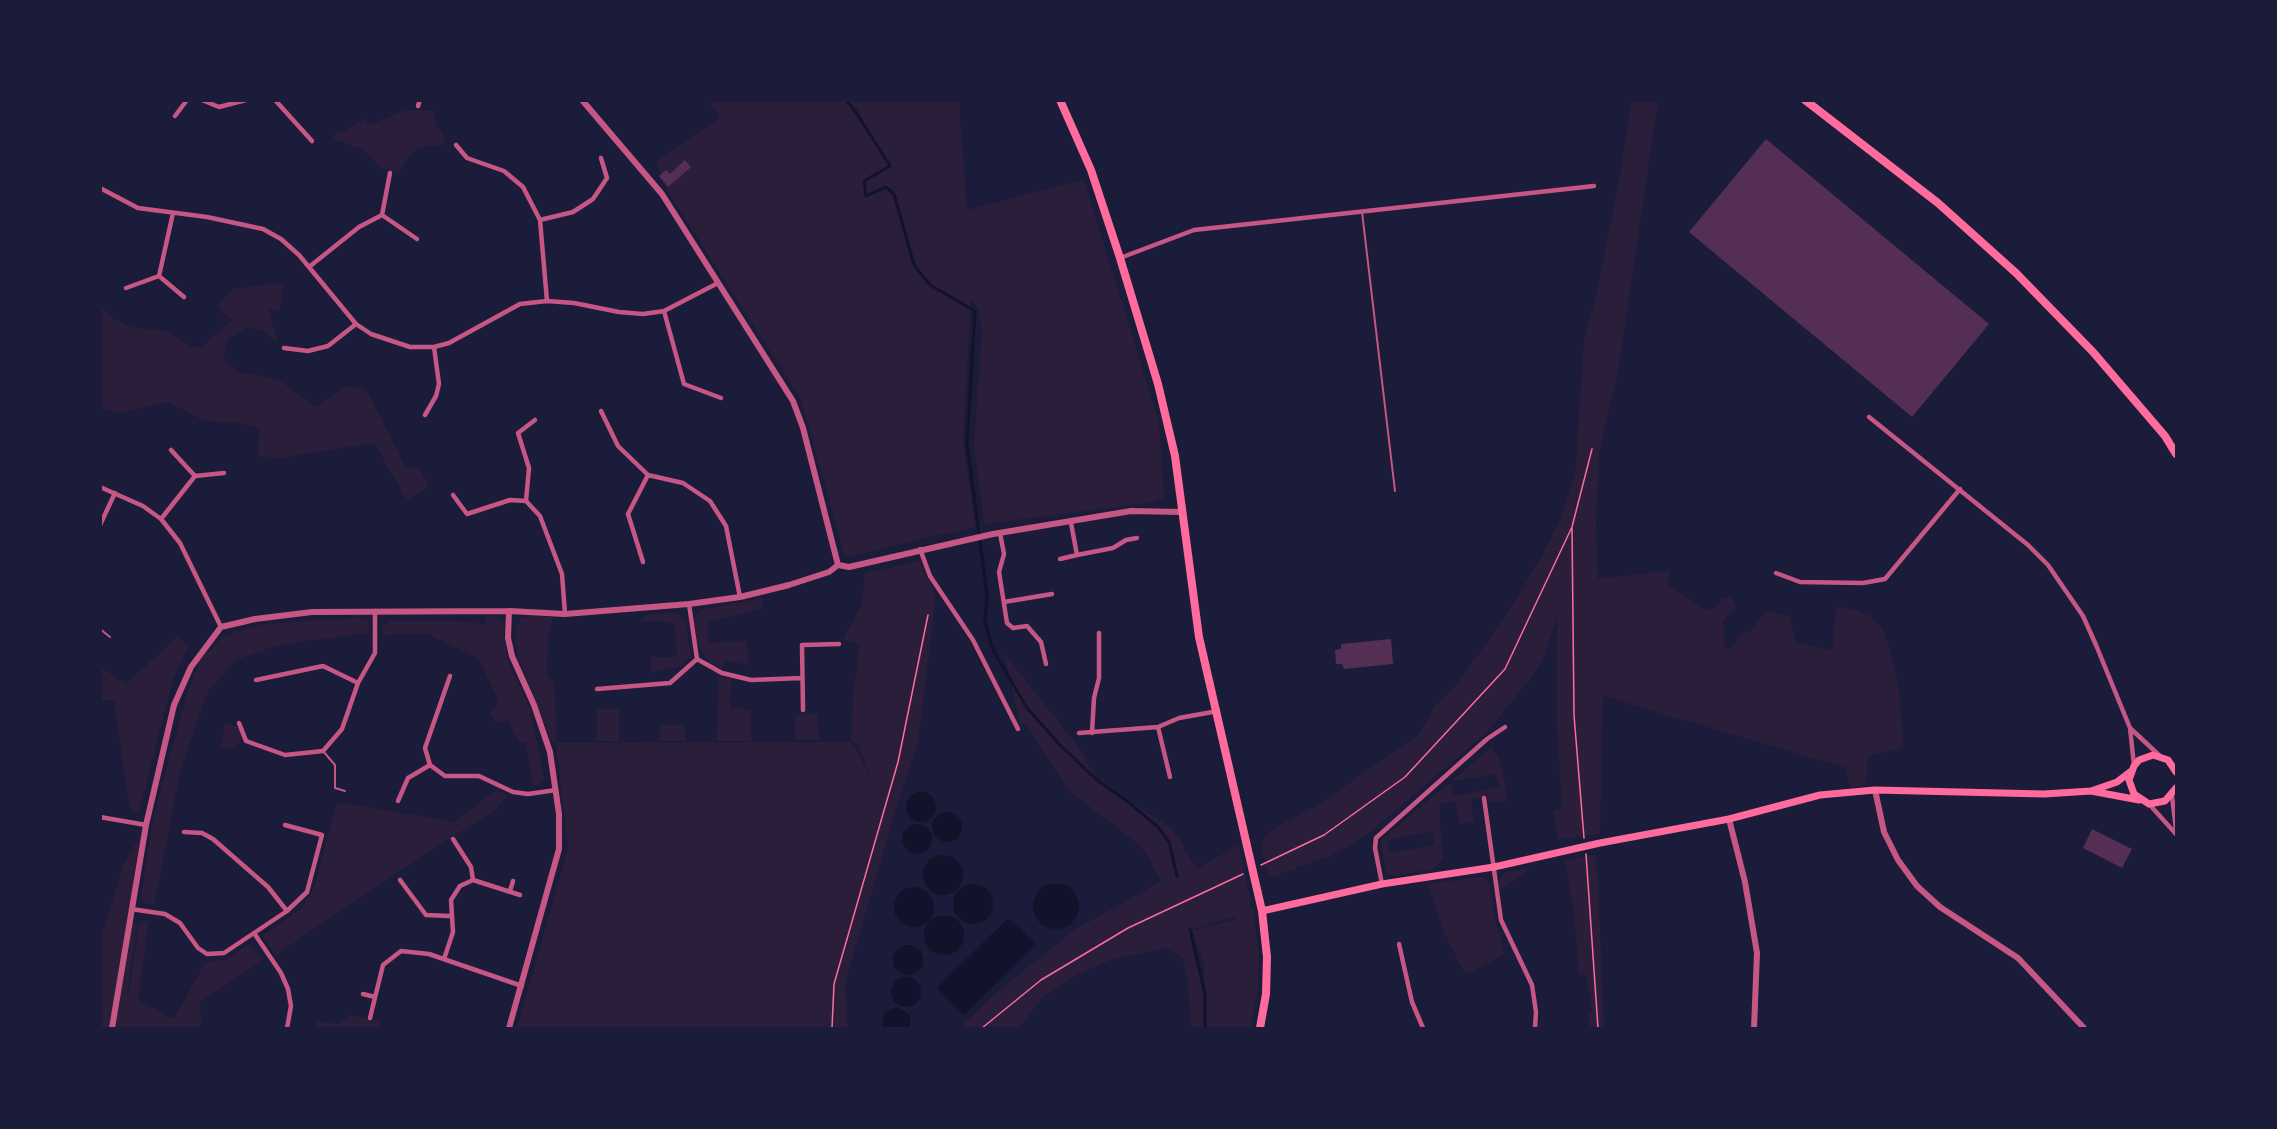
<!DOCTYPE html>
<style>
body{margin:0}
#map{position:relative;width:2277px;height:1129px;overflow:hidden;background:#1b1b3a;font-family:"Noto Sans",sans-serif}
canvas{display:block}
.frame{position:absolute;inset:0;border:102px solid #1b1b3a;pointer-events:none}
</style>
<div id="map">
<canvas width="2277" height="1129"></canvas>
<div class="frame"></div>
</div>
<script>
const ctx = document.querySelector('canvas').getContext('2d');
ctx.lineJoin = 'round';
function fillPath(path, color) { ctx.fillStyle = color; ctx.fill(path, 'evenodd'); }
const shape = rows => new Path2D(rows.map(r => 'M' + r).join(''));
function strokePath(path, color, width, dash) { ctx.strokeStyle = color; ctx.lineWidth = width; ctx.lineCap = dash ? 'butt' : 'round'; ctx.setLineDash(dash || []); ctx.stroke(path); }
fillPath(shape([
 [959,100,967,210,1084,180,1159,422,1164,497,1155,502,984,524,974,443,982,335,979,310,971,298,963,439,975,527,845,557,801,399,670,195,656,162,720,118,709,101],
 [1631,101,1658,101,1619,366,1599,453,1596,521,1598,579,1667,571,1670,572,1668,584,1705,610,1717,607,1723,597,1732,598,1736,607,1723,621,1725,648,1729,650,1741,633,1750,631,1767,610,1789,617,1797,643,1832,650,1836,606,1853,609,1870,616,1882,628,1889,645,1900,694,1903,748,1868,756,1866,785,1850,788,1846,768,1603,696,1600,834,1558,840,1553,811,1562,810,1557,726,1557,619,1542,660,1532,676,1487,732,1367,835,1333,855,1269,878,1261,844,1265,837,1276,827,1314,807,1418,736,1435,706,1455,687,1505,617,1543,554,1561,517,1575,474,1584,341,1599,283,1622,164],
 [406,110,434,111,436,124,446,140,442,146,429,146,413,152,406,159,399,172,381,168,365,150,333,139,335,133,347,130,365,119,369,125],
 [284,282,279,311,268,308,278,342,262,330,247,328,227,339,224,358,237,372,278,379,316,408,346,386,366,389,406,468,418,466,429,486,407,500,374,443,279,458,258,456,259,428,239,423,204,421,169,402,121,413,101,408,101,307,113,318,130,327,169,331,191,347,202,347,232,320,217,307,232,289],
 [919,561,936,596,918,743,899,798,845,984,848,1028,517,1028,568,849,556,743,851,742,850,744,854,745,875,787,857,744,851,740,854,678,856,677,859,645,843,640,862,603,865,573],
 [762,598,763,609,708,621,709,643,747,641,749,665,724,660,723,669,712,663,705,657,697,642,694,619,700,610],
 [671,613,679,615,685,621,691,656,682,666,651,673,651,657,673,657,677,654,675,627,669,621,642,621,642,618,648,614],
 [486,616,494,616,503,621,507,659,530,708,544,778,538,785,533,785,526,742,519,742,509,721,497,723,490,713,499,701,478,658,427,634,383,635,381,628,388,621,458,621,484,624,483,633],
 [529,616,553,617,548,636,547,676,554,681,557,742,552,742,518,657,515,632,520,618],
 [358,618,368,621,369,633,299,642,268,648,235,661,208,691,180,772,154,906,145,903,141,895,154,814,188,691,201,659,222,637,262,624],
 [178,636,188,647,173,680,139,811,133,813,129,806,114,700,101,700,101,670,102,668,126,684],
 [1004,653,1074,741,1098,781,1172,828,1197,869,1238,845,1252,904,1245,911,1253,907,1259,956,1258,988,1251,1028,1191,1028,1187,977,1183,958,1165,948,1113,959,1076,975,1043,997,1019,1028,960,1028,991,997,1076,929,1162,881,1141,846,1068,790,1028,727,1020,723],
 [1239,915,1233,920,1192,931,1204,965,1205,992,1190,930],
 [718,676,731,679,730,708,751,709,751,741,717,741],
 [597,709,619,709,619,742,597,741],
 [818,714,819,739,795,739,795,715],
 [225,723,238,727,242,734,240,742,228,750,220,748],
 [660,725,685,725,685,741,660,741],
 [1491,747,1499,758,1503,775,1507,797,1505,801,1489,803,1488,796,1471,799,1474,821,1460,824,1455,801,1439,804,1443,859,1433,869,1394,876,1386,873,1381,844,1382,839,1436,794,1451,783,1454,796,1499,787,1496,774,1452,781],
 [1432,831,1435,845,1389,853,1387,840],
 [496,790,508,795,495,810,397,872,276,955,262,936,302,908,315,885,337,802,455,822],
 [140,836,128,920,137,924,127,994,129,994,139,924,149,920,138,1000,174,1019,205,962,225,960,249,944,263,960,199,1003,202,1020,199,1028,101,1028,101,937,124,863],
 [1595,854,1598,879,1604,1028,1590,1028,1588,1012,1592,1010,1586,974,1579,974,1574,912,1565,861],
 [1530,868,1499,891,1498,882,1504,872],
 [1484,876,1490,886,1494,916,1505,954,1466,975,1446,937,1428,884],
 [349,1015,379,1021,383,1028,315,1028,316,1021,340,1024]
]), '#2a1e3b');
fillPath(shape([
 '906 807a15 15 0 1 1 30 0a15 15 0 1 1-30 0Z',
 '932 827a15 15 0 1 1 30 0a15 15 0 1 1-30 0Z',
 '902 839a15 15 0 1 1 30 0a15 15 0 1 1-30 0Z',
 '923 875a20 20 0 1 1 40 0a20 20 0 1 1-40 0Z',
 '1033 906a23 23 0 1 1 46 0a23 23 0 1 1-46 0Z',
 '953 904a20 20 0 1 1 40 0a20 20 0 1 1-40 0Z',
 '894 907a20 20 0 1 1 40 0a20 20 0 1 1-40 0Z',
 '924 935a20 20 0 1 1 40 0a20 20 0 1 1-40 0Z',
 [1008,918,1036,943,964,1015,937,988],
 '893 960a15 15 0 1 1 30 0a15 15 0 1 1-30 0Z',
 '891 992a15 15 0 1 1 30 0a15 15 0 1 1-30 0Z',
 [897,1007,910,1015,910,1028,883,1028,882,1022,885,1013]
]), '#12122b');
strokePath(shape([
 [846,100,856,112,890,166,864,181,866,196,886,187,894,194,914,265,930,285,975,311,967,443,987,595,985,622,993,650,1027,708,1061,746,1098,781,1127,801,1158,827,1169,842,1177,876],
 [1190,929,1205,995,1205,1028]
]), '#12122b', 3);
fillPath(shape([
 [1766,139,1989,324,1912,417,1689,232],
 [685,160,691,167,668,187,659,176,666,170,670,174],
 [1391,639,1393,664,1344,669,1342,664,1336,664,1335,650,1341,649,1341,644],
 [2092,829,2132,849,2122,868,2083,848]
]), '#542f53');
strokePath(shape([
 [1572,528,1574,715,1584,838],
 [1586,854,1598,1028],
 [1261,865,1324,835,1405,777,1505,669,1572,527,1592,449],
 [832,1028,834,984,898,762,928,615],
 [982,1028,1041,980,1128,928,1243,874]
]), '#ff6b9d', 1.5);
strokePath(shape([
 [1362,212,1395,491],
 [100,629,110,637],
 [323,751,335,765,335,788,345,791]
]), '#c65784', 2);
strokePath(shape([
 [202,100,219,107,246,100],
 [275,100,312,141],
 [418,106,420,100],
 [175,116,187,100],
 [456,145,467,158,504,171,523,187,540,220],
 [100,188,138,208,207,217,263,229,281,239,299,255,356,324,371,334,410,347,434,347,449,343,520,304,547,301,574,303,619,312,643,314,664,311,718,283],
 [173,213,159,276,184,297],
 [382,215,390,173],
 [1120,258,1194,230,1594,186],
 [309,267,359,227,382,215,417,239],
 [126,288,159,276],
 [547,301,540,220,573,212,593,199,607,178,601,158],
 [664,311,684,384,721,398],
 [284,348,308,351,328,346,356,324],
 [601,411,618,446,648,475,683,483,710,501,726,526,740,597],
 [425,415,436,396,439,384,434,347],
 [1869,417,2028,545,2048,565,2083,616,2096,645,2130,728,2134,765],
 [171,450,195,476],
 [195,476,224,473],
 [100,487,143,506,161,519,180,543,221,627],
 [453,495,467,514,510,500,526,501,540,516,562,574,565,614],
 [526,501,529,468,518,433,535,420],
 [161,519,195,476],
 [1071,523,1077,555,1113,548,1126,540,1137,538],
 [100,525,115,493],
 [1000,533,1004,554,999,572,1007,623,1013,628,1027,626,1041,642,1046,664],
 [920,549,930,576,973,640,1018,729],
 [1060,559,1077,555],
 [643,562,628,514,648,475],
 [1776,573,1800,582,1863,583,1885,579,1960,489],
 [1004,602,1052,594],
 [697,659,722,673,751,680,802,678],
 [450,676,425,748,430,765,445,776,479,776,513,792,528,794,556,790],
 [256,680,323,666,358,683],
 [597,689,670,683,697,659,689,604],
 [803,710,802,645,839,644],
 [239,723,246,741,285,755,323,751,342,729,358,683,375,653,375,611],
 [1158,727,1170,777],
 [2130,728,2160,756],
 [1079,733,1158,727,1179,718,1218,711],
 [1092,733,1094,698,1099,678,1099,633],
 [2172,796,2176,830],
 [1484,798,1501,920,1532,985,1536,1012,1535,1028],
 [398,801,408,778,430,765],
 [2149,804,2176,834],
 [100,817,146,825],
 [184,832,202,833,213,839,268,887,287,911],
 [453,839,471,867,473,880],
 [400,880,426,915,450,916],
 [1382,884,1375,848,1376,838,1487,739,1505,727],
 [510,891,513,881],
 [131,909,165,914,180,923,198,948,207,954,224,953,287,911,307,892,322,835,285,825],
 [254,933,281,973,288,989,291,1006,287,1028],
 [1399,944,1412,1002,1423,1028],
 [444,959,453,932,451,900,460,886,473,880,520,895],
 [363,994,375,997],
 [370,1018,383,965,401,951,429,954,522,986]
]), '#c65784', 4.5);
strokePath(shape([
 [582,100,662,194,793,401,803,428,838,565],
 [1875,790,1884,832,1898,860,1917,886,1940,907,2018,958,2084,1028],
 [1729,819,1745,882,1757,953,1754,1028],
 [112,1028,146,825,174,705,191,667,221,627,255,619,312,612,509,611,565,614,689,604,740,597,789,585,829,572,838,565,849,567,993,534,1131,511,1181,512],
 [509,1028,559,849,559,814,550,752,534,705,512,656,508,638,509,611]
]), '#c65784', 6);
strokePath(shape([
 [2176,772,2168,760,2153,755,2139,760,2134,766,2129,780,2134,794,2149,804,2165,801,2176,788],
 [2091,791,2139,800],
 [1262,911,1382,884,1494,867,1600,843,1729,819,1820,795,1875,790,2044,794,2091,791,2117,782,2130,772]
]), '#ff6b9d', 7);
strokePath(shape([
 [1060,100,1091,170,1120,258,1158,384,1175,456,1199,637,1262,911,1267,957,1266,994,1260,1028],
 [1805,100,1938,203,2016,273,2093,352,2165,436,2176,454]
]), '#ff6b9d', 8);
</script>
